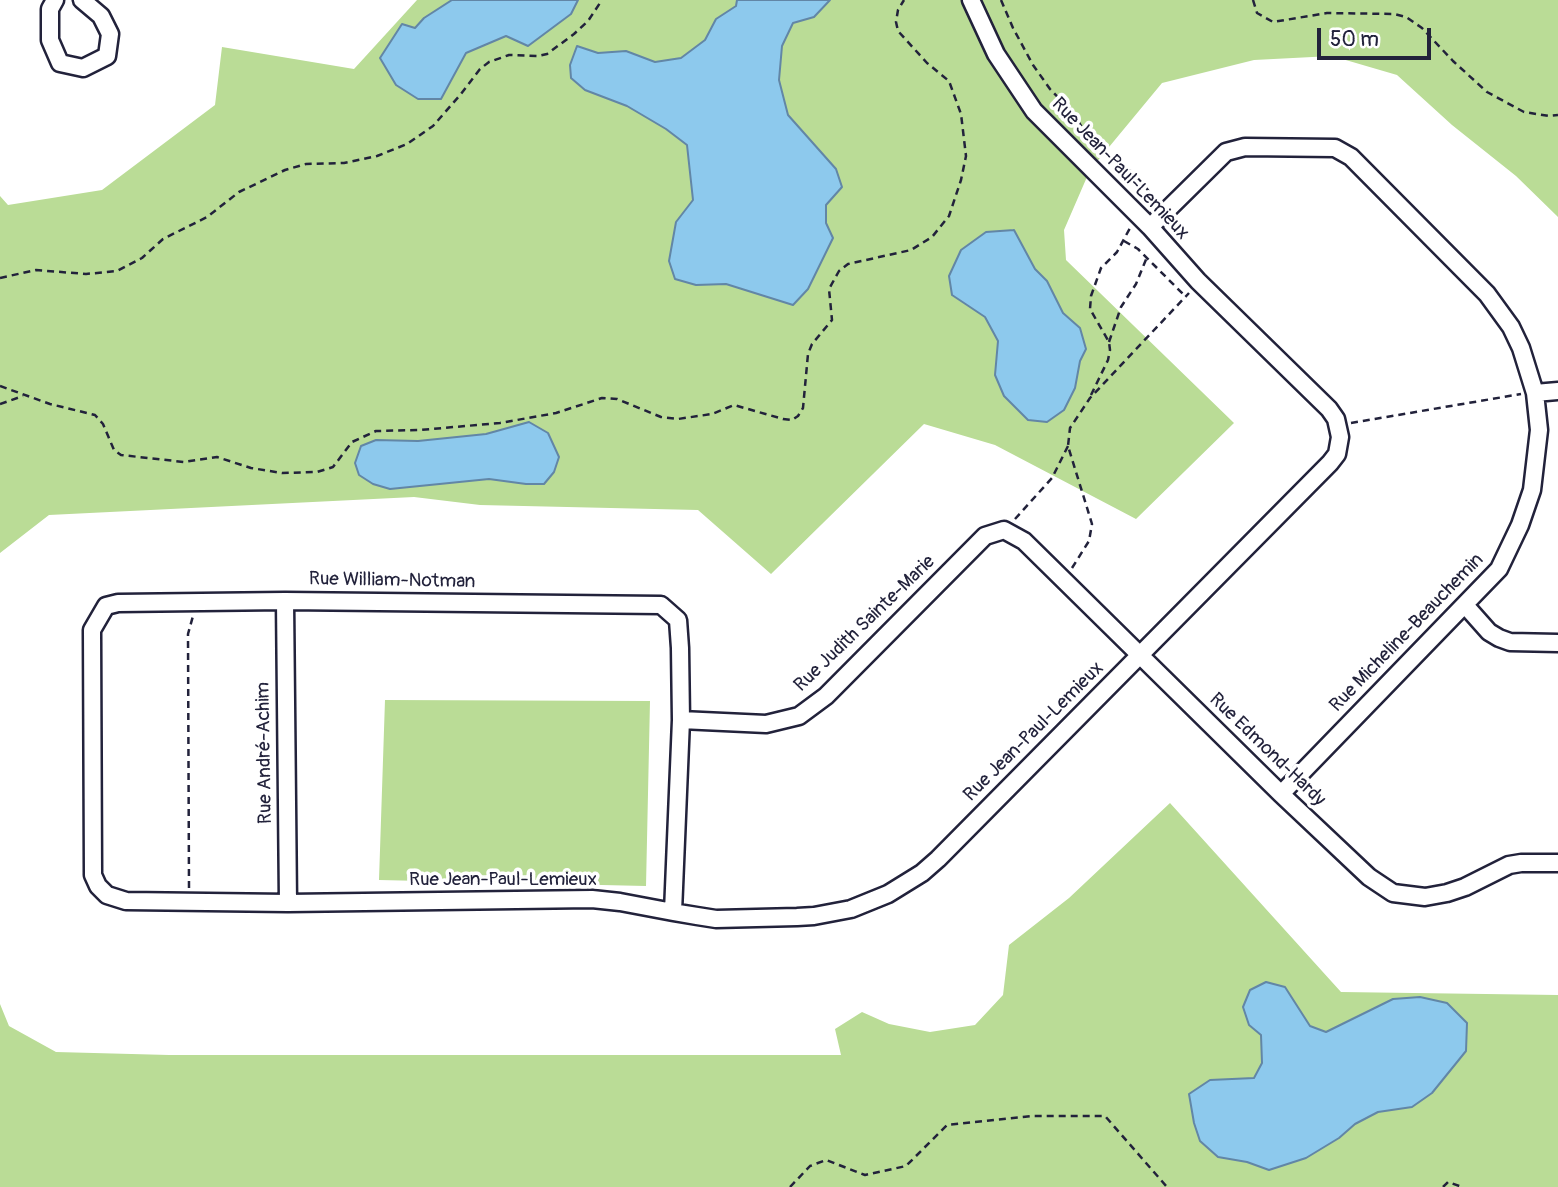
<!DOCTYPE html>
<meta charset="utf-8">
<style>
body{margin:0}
#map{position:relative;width:1558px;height:1187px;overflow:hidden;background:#fff;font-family:Pangolin,sans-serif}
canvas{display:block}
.scale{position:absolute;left:1317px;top:28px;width:114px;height:32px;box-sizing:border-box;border:4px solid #22223b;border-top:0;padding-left:9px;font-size:21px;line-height:24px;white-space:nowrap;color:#22223b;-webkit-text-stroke:5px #fff;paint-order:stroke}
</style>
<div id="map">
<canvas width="1558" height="1187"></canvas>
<div class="scale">50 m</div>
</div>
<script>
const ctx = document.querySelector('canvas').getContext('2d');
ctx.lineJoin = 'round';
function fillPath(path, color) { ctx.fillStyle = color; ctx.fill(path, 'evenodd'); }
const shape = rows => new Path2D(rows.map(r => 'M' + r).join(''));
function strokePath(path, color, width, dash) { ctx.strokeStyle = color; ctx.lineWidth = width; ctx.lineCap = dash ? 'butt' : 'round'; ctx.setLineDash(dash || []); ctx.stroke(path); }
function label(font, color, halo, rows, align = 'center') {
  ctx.font = font + ' Pangolin,sans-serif'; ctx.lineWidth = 7; ctx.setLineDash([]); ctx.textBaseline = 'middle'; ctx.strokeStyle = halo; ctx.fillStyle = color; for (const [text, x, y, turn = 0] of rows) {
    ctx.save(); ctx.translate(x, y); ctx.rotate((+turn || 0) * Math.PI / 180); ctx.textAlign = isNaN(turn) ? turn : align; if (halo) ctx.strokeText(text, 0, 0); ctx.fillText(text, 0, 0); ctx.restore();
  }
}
fillPath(shape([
 [417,0,1558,0,1558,217,1516,176,1452,125,1397,75,1332,56,1254,60,1162,83,1090,170,1064,230,1066,260,1234,423,1136,519,995,445,924,424,771,574,698,510,480,505,414,497,49,515,0,553,0,196,8,205,102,190,215,105,222,47,354,69],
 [385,700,650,701,646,886,379,880],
 [1170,803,1341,992,1558,995,1558,1187,0,1187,0,1004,9,1026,56,1052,169,1055,841,1055,835,1029,862,1012,889,1024,930,1032,975,1025,1003,995,1009,945,1069,898]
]), '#badc96');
const water = shape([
 [452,0,578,0,571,14,528,46,506,36,466,53,441,99,418,99,396,85,380,58,402,24,415,28,424,18,452,0],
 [737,0,830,0,814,17,793,23,782,46,779,80,788,115,836,169,842,187,826,205,826,223,833,238,808,289,793,305,726,284,696,285,675,279,669,261,676,222,693,200,687,145,666,129,627,106,585,90,571,78,570,65,577,46,598,53,626,51,655,62,681,58,705,40,716,19,736,6,737,0],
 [1014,230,1035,269,1047,281,1063,313,1080,328,1086,349,1080,361,1075,388,1064,410,1047,422,1028,420,1004,396,995,375,998,341,985,317,952,295,949,276,961,250,986,232,1014,230],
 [529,422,548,433,559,457,554,472,544,484,526,484,489,479,390,489,373,484,359,475,355,463,361,446,376,440,418,441,486,434,529,422],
 [1266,982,1285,987,1310,1026,1326,1032,1393,999,1420,997,1447,1003,1467,1023,1466,1051,1432,1093,1412,1107,1378,1112,1355,1124,1339,1138,1306,1158,1269,1170,1247,1162,1218,1157,1200,1141,1194,1123,1189,1094,1210,1080,1254,1078,1262,1063,1261,1035,1249,1025,1243,1007,1250,990,1266,982]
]);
fillPath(water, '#8dc9ed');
strokePath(water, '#6286a6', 2);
const minor = shape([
 [55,0,50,9,50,40,60,63,83,68,107,56,110,34,101,16,82,0],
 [1150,227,1226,152,1245,147,1335,148,1351,157,1487,294,1511,327,1521,348,1535,393,1539,430,1532,490,1520,525,1499,569,1281,794],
 [1535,393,1558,391],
 [285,601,288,903],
 [1465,605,1489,632,1499,638,1510,642,1558,643],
 [681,720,766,724,799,716,826,696,985,536,1004,530,1024,541,1281,794,1369,877,1393,893,1425,897,1447,893,1465,887,1509,865,1521,863,1558,863],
 [673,912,681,720,680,648,678,620,661,605,285,601,118,603,106,606,92,630,93,875,98,886,107,895,126,901,288,903,592,899,620,902,673,912,697,916,716,919,797,917,814,916,851,909,888,894,922,873,938,859,1330,463,1337,454,1340,437,1336,419,1329,409,1198,281,1150,227,1034,111,996,54,971,0]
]);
strokePath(minor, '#22223b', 21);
strokePath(shape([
 [1001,0,1013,28,1033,65,1050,89,1073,113,1093,145,1120,160,1144,185,1156,201],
 [1253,0,1257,13,1273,22,1327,13,1394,14,1406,17,1422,28,1453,61,1487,92,1524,112,1549,116,1558,115],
 [1124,241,1138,249,1186,297],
 [0,278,36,270,86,274,117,271,142,258,163,239,207,217,239,192,285,170,306,164,344,163,377,156,407,144,433,126,461,94,480,69,489,62,509,55,538,56,547,54,574,34,588,21,602,0],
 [1109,342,1121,307,1136,284,1147,257],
 [0,386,50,404,95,415,103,424,114,450,121,455,184,462,217,457,251,468,282,473,317,472,333,467,352,442,376,431,420,430,500,423,556,413,602,398,617,399,661,417,678,419,712,414,734,405,783,419,792,420,798,416,803,408,808,354,812,344,832,320,829,289,839,271,848,264,911,250,932,237,949,216,961,180,966,156,961,114,949,81,927,63,898,31,896,22,898,10,904,0],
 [1091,395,1108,360,1110,350,1109,342,1090,309,1091,296,1101,268,1117,252,1130,228],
 [0,404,23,396],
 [1351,423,1521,394],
 [1015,519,1052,478,1068,446],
 [1072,568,1089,541,1092,524,1068,446,1070,428,1090,398,1189,293],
 [189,888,188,634,193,616],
 [790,1187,810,1166,826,1160,865,1175,906,1166,947,1125,1033,1116,1105,1116,1167,1187],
 [1443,1187,1448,1182,1462,1187]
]), '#22223b', 2.5, [7, 5]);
strokePath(minor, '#fff', 16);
label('19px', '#22223b', '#fff', [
 ["Rue Jean-Paul-Lemieux",1120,169,46],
 ["Rue William-Notman",392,581,1],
 ["Rue Judith Sainte-Marie",865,624,-44],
 ["Rue Micheline-Beauchemin",1407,633,-46],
 ["Rue Jean-Paul-Lemieux",1034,732,-45],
 ["Rue Edmond-Hardy",1267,750,44],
 ["Rue André-Achim",265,753,-91],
 ["Rue Jean-Paul-Lemieux",503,880]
]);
</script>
